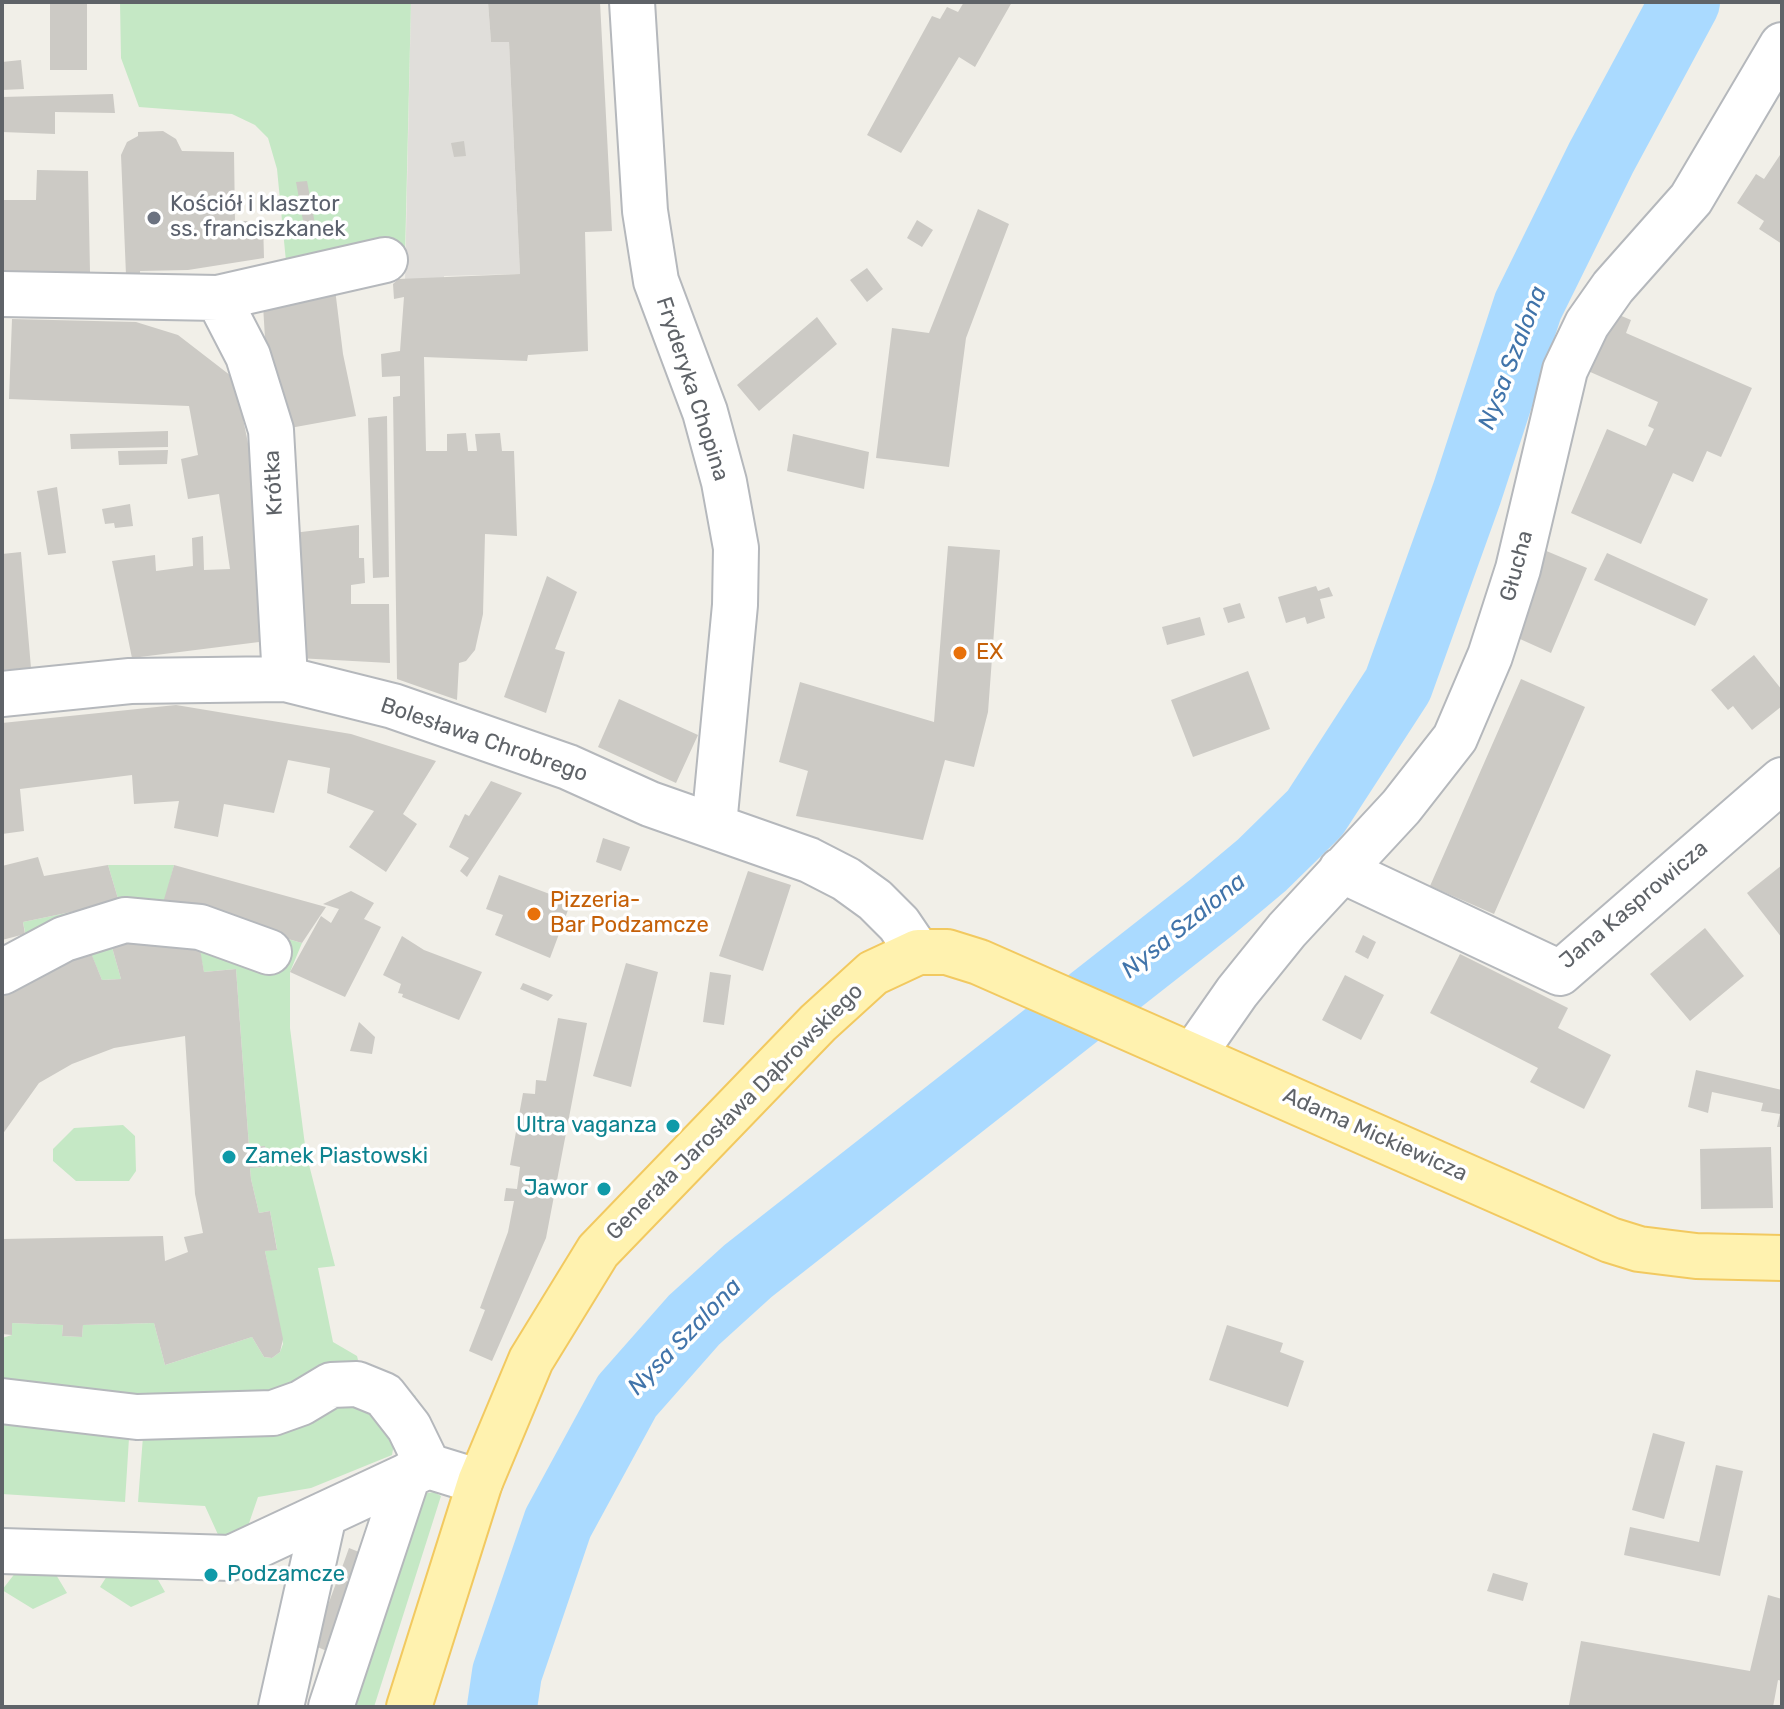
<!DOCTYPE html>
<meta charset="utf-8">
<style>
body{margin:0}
#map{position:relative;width:1784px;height:1709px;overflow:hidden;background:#f1efe8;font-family:Rubik,sans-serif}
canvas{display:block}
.frame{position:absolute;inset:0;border:4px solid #5f6368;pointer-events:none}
</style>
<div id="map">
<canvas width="1784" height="1709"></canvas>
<div class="frame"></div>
</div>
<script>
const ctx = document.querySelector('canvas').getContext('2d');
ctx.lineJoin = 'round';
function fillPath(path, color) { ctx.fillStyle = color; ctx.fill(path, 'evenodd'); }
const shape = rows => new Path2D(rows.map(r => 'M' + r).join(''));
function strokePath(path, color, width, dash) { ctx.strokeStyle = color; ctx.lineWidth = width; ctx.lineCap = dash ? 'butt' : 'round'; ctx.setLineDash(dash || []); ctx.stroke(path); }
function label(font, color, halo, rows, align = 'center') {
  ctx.font = font + ' Rubik,sans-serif'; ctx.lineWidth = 7; ctx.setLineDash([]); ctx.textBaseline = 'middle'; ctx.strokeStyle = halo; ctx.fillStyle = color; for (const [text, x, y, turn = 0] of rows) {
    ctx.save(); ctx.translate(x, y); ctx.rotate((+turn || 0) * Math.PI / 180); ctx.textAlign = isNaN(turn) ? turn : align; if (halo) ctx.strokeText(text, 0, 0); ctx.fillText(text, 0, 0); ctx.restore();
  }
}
fillPath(shape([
 [411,2,488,2,491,42,509,42,520,274,444,276,444,280,405,282]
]), '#e0deda');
fillPath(shape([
 [120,2,411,2,405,256,288,282,277,169,268,138,255,125,232,114,139,107,121,58],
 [108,865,174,865,164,904,302,943,290,972,290,1028,306,1153,335,1266,318,1268,333,1342,357,1356,361,1372,416,1396,408,1406,400,1403,390,1392,370,1379,344,1374,291,1398,264,1404,197,1408,116,1406,2,1393,2,1338,12,1335,12,1323,63,1325,62,1336,82,1337,83,1325,154,1323,165,1365,252,1337,264,1357,272,1358,280,1352,283,1344,265,1251,277,1249,270,1211,259,1213,251,1179,250,1168,266,1167,265,1146,249,1147,236,969,204,972,198,943,140,937,110,940,121,979,102,980,87,944,62,953,2,995,2,978,59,948,124,925,200,932,274,958,281,949,207,924,120,916,29,953,23,922,119,902],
 [123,1125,135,1136,136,1171,129,1181,76,1181,53,1161,53,1149,74,1128],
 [349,1389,395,1438,392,1455,311,1488,258,1497,247,1529,220,1539,205,1506,138,1502,144,1423],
 [2,1409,130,1422,125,1502,2,1494],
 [434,1492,441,1496,374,1707,346,1707,421,1494],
 [153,1571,165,1592,131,1607,100,1587,107,1576],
 [16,1572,55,1573,67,1593,33,1609,2,1590]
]), '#c5e8c5');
strokePath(shape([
 [502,1707,507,1673,558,1523,627,1396,694,1320,748,1271,1212,907,1262,865,1315,813,1398,685,1467,493,1528,306,1601,158,1685,2]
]), '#aadaff', 70);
fillPath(shape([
 [50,2,87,2,87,70,50,70],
 [488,2,600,2,612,231,585,232,588,351,528,355,527,361,424,357,426,451,447,451,447,434,466,433,468,451,477,451,475,434,500,433,502,451,514,451,517,536,485,534,483,614,475,650,466,661,459,663,457,700,397,679,393,397,400,396,400,376,382,377,381,354,400,351,404,297,394,299,393,284,398,279,520,274,509,42,491,42],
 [964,2,1012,2,975,67,959,57,901,153,867,135,932,16,940,19,947,7,958,12],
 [21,60,24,89,2,90,2,62],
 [113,94,115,113,55,112,55,134,2,132,2,97],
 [163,131,176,139,182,151,234,152,235,221,263,221,264,258,188,270,140,271,140,274,126,275,121,155,127,142,138,136,138,132],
 [464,141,466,156,454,157,451,143],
 [1782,152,1782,244,1759,229,1764,221,1737,203,1756,174,1764,179],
 [37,170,88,171,90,272,2,275,2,200,36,200],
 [307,181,317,235,306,237,296,182],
 [978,209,1009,224,966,338,949,467,876,458,892,328,929,333],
 [917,220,933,230,922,247,907,238],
 [867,268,883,289,867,302,850,280],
 [335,289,343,354,356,416,290,428,267,372,263,305],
 [1605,309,1631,320,1626,333,1752,388,1721,457,1707,451,1693,482,1673,473,1641,544,1571,513,1607,429,1646,446,1654,429,1648,426,1658,402,1579,367],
 [817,317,837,344,759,411,737,385],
 [12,319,136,322,178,335,235,379,251,458,267,641,132,658,112,561,155,555,156,571,193,566,192,538,203,536,204,570,230,569,219,494,188,499,181,459,198,455,189,406,9,399],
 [387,416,389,577,373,578,368,418],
 [168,431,168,447,71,449,70,434],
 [793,434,869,452,864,489,787,471],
 [168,450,167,464,119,465,118,451],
 [57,487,66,553,48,555,37,491],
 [130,504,133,526,115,528,114,523,105,524,102,509],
 [359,525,359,558,364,558,365,583,351,585,351,604,389,604,390,663,297,658,293,533],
 [948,546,1000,550,988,712,974,767,945,760,923,840,796,816,808,771,779,762,800,682,934,722],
 [1544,550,1587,568,1551,653,1509,634],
 [21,552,31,668,2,670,2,554],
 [1607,553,1708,599,1695,626,1594,580],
 [547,576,577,592,555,649,565,652,546,713,504,697],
 [1316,586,1318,591,1329,587,1333,596,1320,599,1325,618,1307,624,1305,617,1286,623,1278,597],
 [1240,603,1245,618,1228,623,1223,608],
 [1200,617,1205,635,1167,645,1162,627],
 [1754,655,1782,690,1782,706,1752,730,1733,706,1728,710,1711,690],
 [1248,671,1270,729,1193,757,1171,700],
 [1521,679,1585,707,1494,914,1430,886],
 [619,699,698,735,676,783,598,747],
 [176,705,351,734,436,761,403,814,417,824,386,872,349,847,374,811,327,793,330,768,288,760,274,813,224,804,218,837,174,828,179,801,134,804,132,775,20,789,24,831,2,834,2,723],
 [491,781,522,793,467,877,460,871,469,858,449,847,465,814,469,816],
 [603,838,630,847,621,871,596,862],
 [38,857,44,876,108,865,119,902,23,922,25,934,2,940,2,866],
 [174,865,326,907,302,943,163,903],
 [1782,865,1782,938,1747,893],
 [748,871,791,885,763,971,719,956],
 [499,875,571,902,550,958,495,935,503,915,486,909],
 [351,891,374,903,364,919,381,927,345,997,290,972,321,916,331,923,339,909,323,904],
 [1705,928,1744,976,1690,1021,1650,974],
 [1363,935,1376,942,1368,959,1355,952],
 [402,936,424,950,482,972,459,1020,402,997,403,994,398,993,401,984,383,975],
 [110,940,199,943,204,972,236,969,249,1147,265,1146,266,1167,250,1168,251,1179,259,1213,270,1211,277,1250,265,1251,283,1339,280,1352,272,1358,264,1357,252,1337,165,1365,154,1323,83,1325,82,1337,62,1336,63,1325,12,1323,12,1335,2,1334,2,1239,163,1236,165,1261,188,1252,184,1237,203,1233,195,1194,185,1036,114,1048,72,1064,39,1083,2,1135,2,995,54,958,87,943,102,980,121,979],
 [1460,954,1568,1008,1558,1028,1611,1055,1584,1109,1530,1082,1538,1068,1430,1013],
 [626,963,658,972,631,1087,593,1076],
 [710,972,731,975,724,1025,703,1022],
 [1345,975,1384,995,1361,1040,1322,1020],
 [523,983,553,995,548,1001,520,989],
 [558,1018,587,1023,546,1238,492,1361,469,1351,485,1310,480,1308,508,1232,514,1201,504,1201,506,1188,517,1189,520,1167,510,1165,523,1093,535,1094,536,1080,546,1081],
 [359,1022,375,1037,372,1054,350,1051],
 [1696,1070,1782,1090,1782,1127,1777,1127,1780,1114,1761,1111,1763,1103,1712,1092,1708,1113,1688,1107],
 [1771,1147,1773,1208,1701,1209,1700,1149],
 [1227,1325,1283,1343,1280,1352,1304,1361,1288,1407,1209,1380],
 [1653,1433,1685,1442,1664,1519,1632,1510],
 [1716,1465,1743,1471,1720,1576,1624,1555,1630,1527,1699,1542],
 [349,1548,359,1552,349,1579,339,1576],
 [1493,1573,1528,1583,1523,1601,1487,1591],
 [338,1578,352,1583,329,1652,313,1645],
 [1768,1595,1782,1599,1782,1681,1778,1680,1773,1707,1569,1705,1581,1641,1750,1671]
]), '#cccac5');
const minor = shape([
 [632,2,645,211,656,281,705,412,724,482,736,548,735,605,714,825],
 [2,294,218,298,385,260],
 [218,298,248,356,271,430,285,679],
 [2,694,130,681,285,679,393,706,568,767,650,804,809,860,846,879,875,900,899,924,918,952],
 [1341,870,1560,973,1782,780],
 [2,972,64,939,125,920,200,927,269,952],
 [1193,1055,1237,992,1287,930,1401,807,1455,738,1490,656,1518,569,1565,370,1587,324,1613,287,1691,199,1782,45],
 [2,1401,137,1417,273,1413,301,1403,331,1385,357,1384,384,1395,409,1427,428,1466],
 [2,1551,231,1558,428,1466,480,1482],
 [281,1707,324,1515],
 [331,1707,408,1475]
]);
const major = shape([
 [409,1707,480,1482,531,1360,598,1251,818,1023,873,973,918,952,947,952,979,962,1610,1240,1639,1249,1696,1256,1782,1258]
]);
strokePath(minor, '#b5b8bc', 48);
strokePath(major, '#f2c960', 48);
strokePath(minor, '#fff', 44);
strokePath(major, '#fff2af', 44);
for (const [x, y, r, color] of [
 [154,218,8,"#6b7280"],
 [960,653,8,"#e8710a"],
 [534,914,8,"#e8710a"],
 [673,1126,8,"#0f9aa8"],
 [229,1157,8,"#0f9aa8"],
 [604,1189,8,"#0f9aa8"],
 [211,1575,8,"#0f9aa8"]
]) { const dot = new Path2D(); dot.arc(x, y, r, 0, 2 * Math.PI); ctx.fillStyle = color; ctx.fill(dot); strokePath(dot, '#fff', 3); }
label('22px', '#5b616d', '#fff', [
 ["Kościół i klasztor",170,205],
 ["ss. franciszkanek",170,230]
], 'left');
label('22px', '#5f6368', '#fff', [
 ["Fryderyka Chopina",692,389,72],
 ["Krótka",274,483,-93],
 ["Głucha",1517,566,-75],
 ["Bolesława Chrobrego",484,740,19],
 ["Jana Kasprowicza",1634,905,-40],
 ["Generała Jarosława Dąbrowskiego",735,1112,-45],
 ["Adama Mickiewicza",1375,1135,24]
]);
label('22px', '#c56008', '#fff', [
 ["EX",976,653],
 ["Pizzeria-",550,901],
 ["Bar Podzamcze",550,926]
], 'left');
label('22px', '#0d838f', '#fff', [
 ["Ultra vaganza",657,1126],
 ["Zamek Piastowski",245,1157,"left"],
 ["Jawor",588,1189],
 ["Podzamcze",227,1575,"left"]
], 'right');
label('italic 24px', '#4174aa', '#fff', [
 ["Nysa Szalona",1513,358,-69],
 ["Nysa Szalona",1184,926,-39],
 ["Nysa Szalona",685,1337,-46]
]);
</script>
